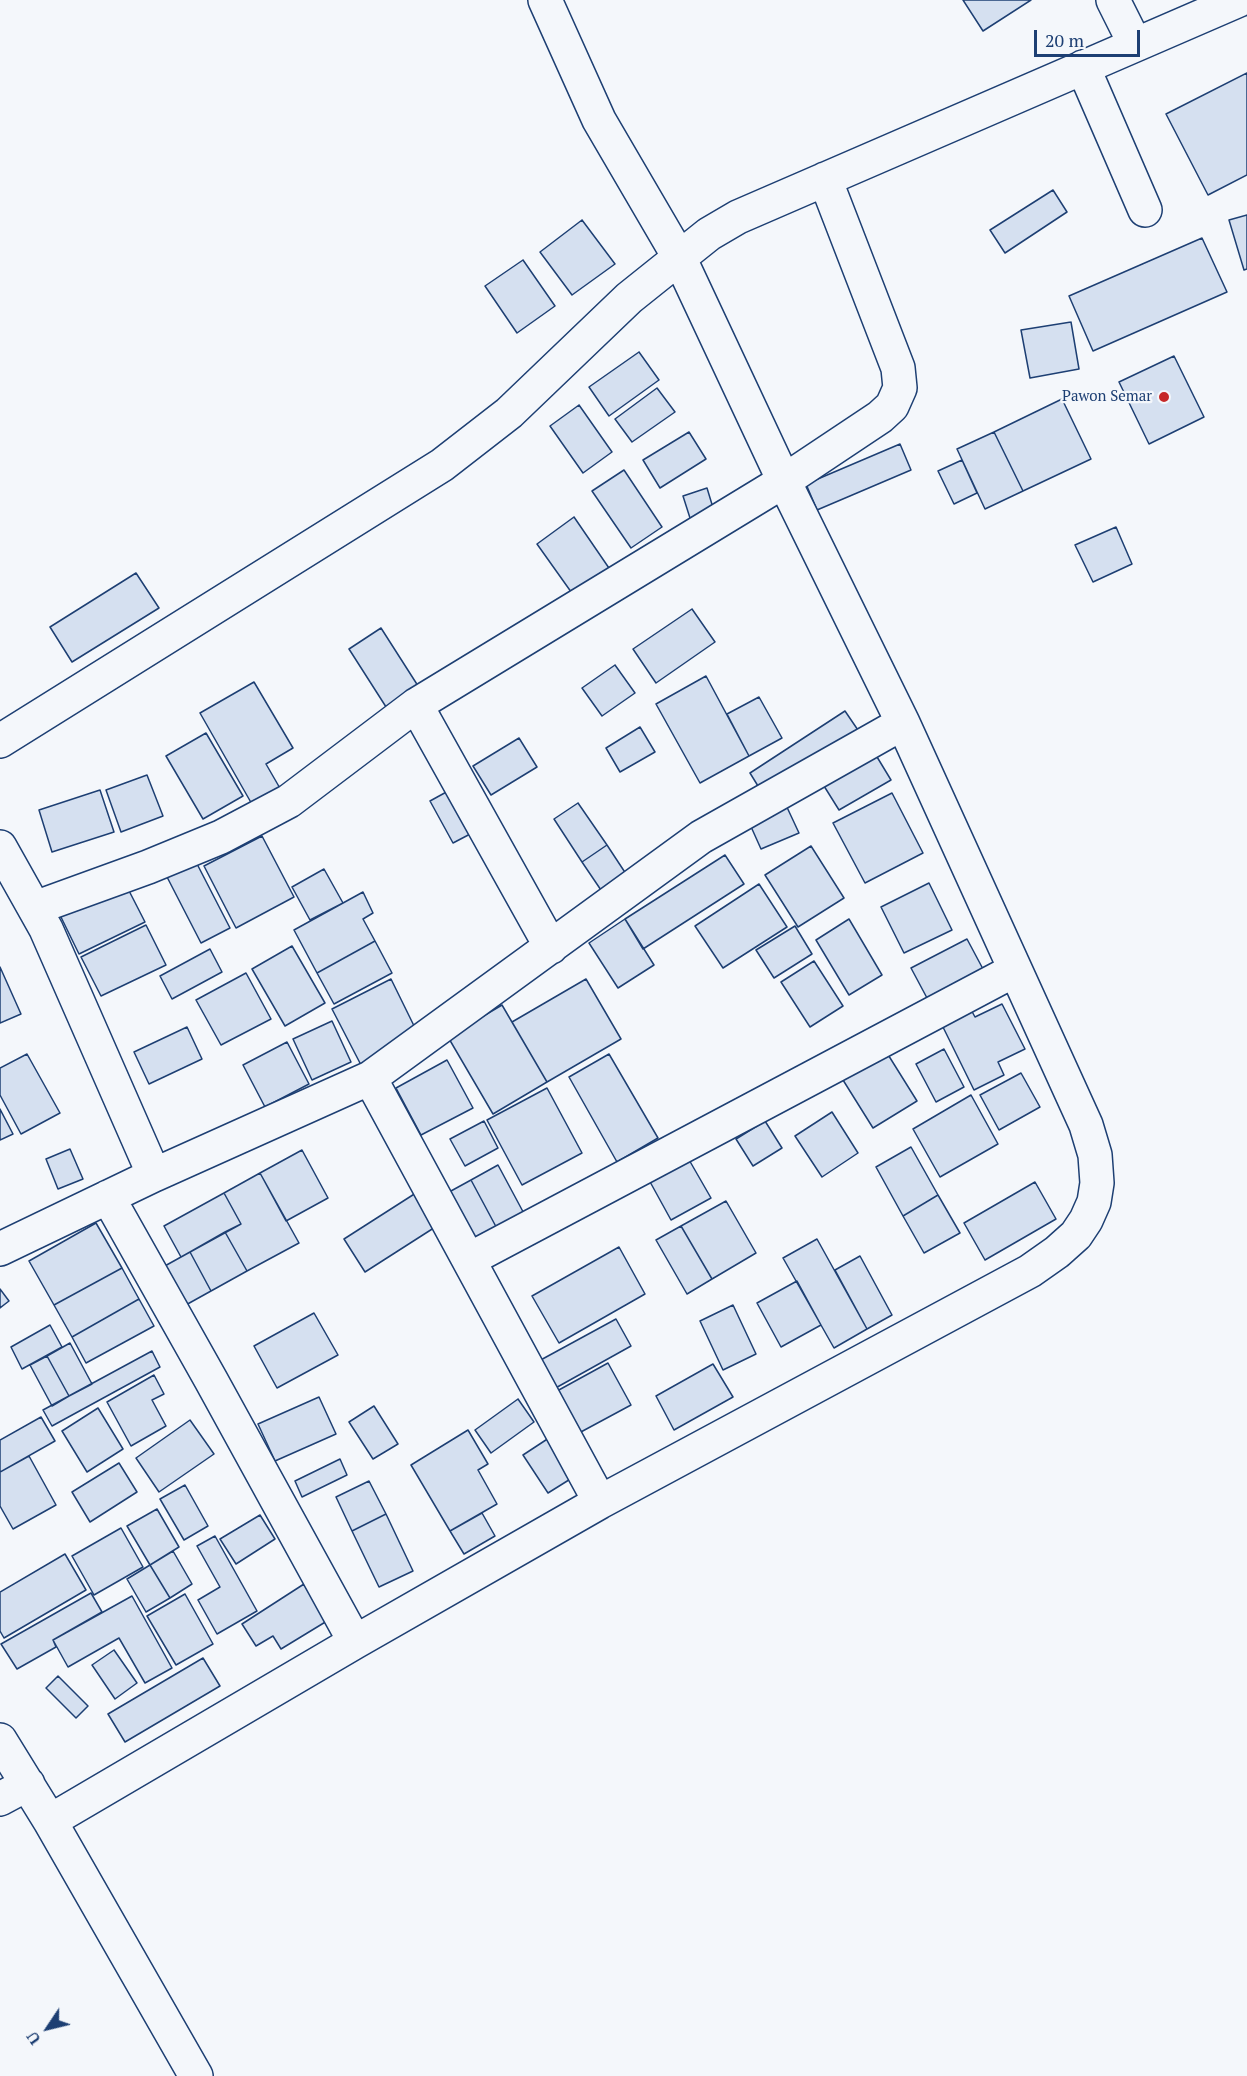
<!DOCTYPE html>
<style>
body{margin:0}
#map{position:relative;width:1247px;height:2076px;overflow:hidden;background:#f4f7fb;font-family:"PT Serif",serif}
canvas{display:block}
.north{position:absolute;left:18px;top:1998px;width:60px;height:60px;-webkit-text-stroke:4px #f4f7fb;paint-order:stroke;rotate:235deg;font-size:16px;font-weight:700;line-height:24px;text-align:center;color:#1d3f73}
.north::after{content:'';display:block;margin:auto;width:21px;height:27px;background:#1d3f73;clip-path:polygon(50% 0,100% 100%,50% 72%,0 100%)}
.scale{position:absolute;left:1034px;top:30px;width:106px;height:27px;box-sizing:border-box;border:3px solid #1d3f73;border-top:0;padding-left:8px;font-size:18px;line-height:21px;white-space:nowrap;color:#1d3f73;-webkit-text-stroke:4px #f4f7fb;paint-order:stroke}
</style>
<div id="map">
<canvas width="1247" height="2076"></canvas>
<div class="north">U</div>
<div class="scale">20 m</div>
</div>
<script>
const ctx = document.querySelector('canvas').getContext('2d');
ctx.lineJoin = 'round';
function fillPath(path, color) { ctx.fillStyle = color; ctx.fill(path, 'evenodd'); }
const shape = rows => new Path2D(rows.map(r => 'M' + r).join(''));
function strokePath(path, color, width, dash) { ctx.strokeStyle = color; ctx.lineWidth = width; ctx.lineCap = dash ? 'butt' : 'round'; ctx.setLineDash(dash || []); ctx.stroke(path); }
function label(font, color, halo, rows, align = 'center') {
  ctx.font = font + ' "PT Serif",serif'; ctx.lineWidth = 4.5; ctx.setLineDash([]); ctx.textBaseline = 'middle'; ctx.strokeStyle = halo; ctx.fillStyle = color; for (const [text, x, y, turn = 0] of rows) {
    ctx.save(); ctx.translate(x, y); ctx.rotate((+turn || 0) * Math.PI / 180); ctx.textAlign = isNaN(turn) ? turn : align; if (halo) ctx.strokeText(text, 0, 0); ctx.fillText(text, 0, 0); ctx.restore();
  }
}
const building = shape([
 [963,0,1031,0,983,31,963,0],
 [1247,73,1247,175,1208,195,1166,114,1247,73],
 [1053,190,1067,212,1005,253,990,230,1053,190],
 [1247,215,1247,269,1244,270,1229,220,1247,215],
 [582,220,615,264,572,295,540,252,582,220],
 [1202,238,1227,292,1093,351,1069,296,1202,238],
 [523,260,555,306,517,333,485,286,523,260],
 [1071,322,1079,369,1030,378,1021,330,1071,322],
 [639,352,659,380,609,416,589,387,639,352],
 [1174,356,1204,417,1149,444,1119,382,1174,356],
 [657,388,675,412,632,442,615,419,657,388],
 [1062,399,1091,459,1023,491,994,432,1062,399],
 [579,405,612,452,583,473,550,426,579,405],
 [689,432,706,459,660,488,643,460,689,432],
 [994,432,1023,491,985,509,957,449,994,432],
 [900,444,911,470,817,510,806,484,900,444],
 [962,460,977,493,954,504,938,471,962,460],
 [624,470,662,527,631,548,592,491,624,470],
 [707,488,714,511,690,518,683,496,707,488],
 [574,517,611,571,574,596,537,544,574,517],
 [1116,527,1132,564,1093,582,1075,545,1116,527],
 [136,573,159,608,72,662,50,627,136,573],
 [692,609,715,642,656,683,633,649,692,609],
 [381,628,420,689,388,710,349,649,381,628],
 [615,665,635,693,602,716,582,688,615,665],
 [706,676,749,756,700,783,656,704,706,676],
 [254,682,293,748,266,764,281,790,253,806,200,713,254,682],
 [759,697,782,738,749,756,727,714,759,697],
 [845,711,862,736,766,799,750,773,845,711],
 [640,727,655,752,620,772,606,748,640,727],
 [206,733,243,796,203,819,166,756,206,733],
 [519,738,537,767,491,795,473,766,519,738],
 [871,747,891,780,839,810,819,778,871,747],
 [147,775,163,816,121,832,106,790,147,775],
 [100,790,114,832,52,852,39,810,100,790],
 [450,790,474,832,453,843,430,801,450,790],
 [892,793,923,853,865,883,833,823,892,793],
 [578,803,607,845,582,862,554,819,578,803],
 [785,803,799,833,761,849,748,820,785,803],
 [262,836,294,897,236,928,204,866,262,836],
 [607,845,630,880,605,896,582,862,607,845],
 [811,846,844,898,798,927,765,875,811,846],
 [725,855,744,884,643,949,625,919,725,855],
 [195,860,230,928,201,943,166,875,195,860],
 [324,869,343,903,310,920,292,887,324,869],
 [124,881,145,922,79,954,59,913,124,881],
 [929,883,952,930,904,953,881,907,929,883],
 [759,884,787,927,723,968,695,926,759,884],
 [363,892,373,913,363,919,375,941,317,973,294,930,363,892],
 [625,919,654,965,618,988,589,943,625,919],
 [849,919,882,975,849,995,816,940,849,919],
 [146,925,166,965,101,996,81,957,146,925],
 [795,926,812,954,774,978,756,950,795,926],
 [967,939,983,969,927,998,911,968,967,939],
 [375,941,392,973,334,1004,317,973,375,941],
 [292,946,325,1003,285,1026,252,969,292,946],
 [210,949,222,972,172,999,160,976,210,949],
 [814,961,843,1006,810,1027,781,982,814,961],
 [0,967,21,1014,0,1023,0,967],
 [246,973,271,1019,221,1045,196,1000,246,973],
 [391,979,419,1036,361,1065,332,1009,391,979],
 [586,979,621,1039,547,1082,512,1022,586,979],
 [1002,1004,1025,1049,998,1062,1004,1075,974,1090,940,1021,969,1006,975,1017,1002,1004],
 [502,1005,547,1082,493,1114,448,1037,502,1005],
 [332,1021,351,1062,312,1080,293,1039,332,1021],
 [187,1027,202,1059,149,1084,134,1052,187,1027],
 [287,1042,309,1084,265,1107,243,1065,287,1042],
 [882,1045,917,1101,873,1128,838,1072,882,1045],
 [944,1049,964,1087,936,1102,916,1064,944,1049],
 [27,1054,60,1113,21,1134,0,1095,0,1068,27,1054],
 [609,1054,658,1138,617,1162,569,1077,609,1054],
 [447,1060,473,1108,421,1135,396,1088,447,1060],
 [1021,1073,1040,1107,999,1130,980,1095,1021,1073],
 [547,1088,582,1153,522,1185,487,1120,547,1088],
 [971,1095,998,1144,940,1177,913,1129,971,1095],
 [0,1109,13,1134,0,1140,0,1109],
 [832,1112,858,1153,822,1177,795,1136,832,1112],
 [484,1121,498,1148,465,1166,450,1139,484,1121],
 [765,1121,782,1148,753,1166,736,1139,765,1121],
 [911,1147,938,1195,903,1216,876,1167,911,1147],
 [70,1149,83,1179,58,1189,46,1159,70,1149],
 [302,1150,328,1198,286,1221,260,1173,302,1150],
 [688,1158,711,1198,671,1220,649,1180,688,1158],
 [498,1165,528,1221,501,1236,471,1180,498,1165],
 [260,1173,299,1243,247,1271,225,1232,241,1224,224,1193,260,1173],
 [471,1180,501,1236,470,1253,440,1197,471,1180],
 [1035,1182,1056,1219,985,1260,964,1223,1035,1182],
 [419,1191,440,1224,365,1272,344,1239,419,1191],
 [224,1193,241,1224,181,1257,164,1226,224,1193],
 [938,1195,960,1233,924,1253,903,1216,938,1195],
 [726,1201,756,1253,712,1279,681,1226,726,1201],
 [96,1223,122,1268,54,1305,29,1261,96,1223],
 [681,1226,712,1279,687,1294,656,1240,681,1226],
 [225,1232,247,1271,211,1291,190,1252,225,1232],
 [817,1239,867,1329,834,1348,783,1258,817,1239],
 [619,1247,645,1294,559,1343,532,1296,619,1247],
 [190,1252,211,1291,175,1311,154,1272,190,1252],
 [860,1256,892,1315,867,1329,835,1270,860,1256],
 [122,1268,139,1299,72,1337,54,1305,122,1268],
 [797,1281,821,1325,781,1347,757,1303,797,1281],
 [0,1289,9,1301,0,1308,0,1289],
 [139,1299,154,1326,86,1363,72,1337,139,1299],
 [733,1305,756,1354,723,1370,700,1321,733,1305],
 [314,1313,338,1355,277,1388,254,1346,314,1313],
 [616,1319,631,1346,552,1390,537,1362,616,1319],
 [50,1325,62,1347,22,1369,11,1347,50,1325],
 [70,1343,92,1384,69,1396,47,1356,70,1343],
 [152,1351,160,1367,52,1426,43,1410,152,1351],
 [47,1356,69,1396,52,1406,30,1365,47,1356],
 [608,1363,631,1405,579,1433,557,1391,608,1363],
 [713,1364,733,1397,674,1430,656,1396,713,1364],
 [154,1375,164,1394,152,1400,166,1426,131,1446,107,1402,154,1375],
 [319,1397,336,1434,275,1461,258,1424,319,1397],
 [518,1399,534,1422,491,1453,475,1430,518,1399],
 [374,1406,398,1444,373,1459,349,1422,374,1406],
 [98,1408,123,1449,87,1472,62,1431,98,1408],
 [41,1417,55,1441,0,1472,0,1440,41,1417],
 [190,1420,214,1454,159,1492,136,1458,190,1420],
 [468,1430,488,1464,478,1470,497,1504,450,1531,411,1465,468,1430],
 [555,1434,580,1473,548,1493,523,1455,555,1434],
 [29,1456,56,1505,13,1529,0,1506,0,1472,29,1456],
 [340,1459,347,1475,302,1497,295,1481,340,1459],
 [119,1463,137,1492,90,1522,72,1492,119,1463],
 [369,1481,386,1514,352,1531,336,1497,369,1481],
 [185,1485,208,1526,184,1540,160,1499,185,1485],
 [157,1509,179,1547,150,1565,127,1526,157,1509],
 [482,1513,495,1536,464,1554,450,1531,482,1513],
 [386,1514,413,1571,379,1587,352,1531,386,1514],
 [260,1515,275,1539,236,1564,220,1539,260,1515],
 [121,1528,143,1567,94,1595,72,1556,121,1528],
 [215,1536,257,1611,217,1634,198,1600,220,1587,197,1546,215,1536],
 [173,1551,192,1584,170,1598,150,1565,173,1551],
 [65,1554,86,1590,4,1638,0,1631,0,1592,65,1554],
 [150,1565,170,1598,146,1612,127,1579,150,1565],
 [304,1584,327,1621,281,1649,273,1636,256,1646,242,1624,304,1584],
 [91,1593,102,1612,53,1640,56,1647,17,1669,1,1644,91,1593],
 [185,1594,213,1644,176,1665,147,1616,185,1594],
 [132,1596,172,1668,145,1683,119,1638,68,1667,53,1640,132,1596],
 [114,1650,137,1683,115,1699,92,1665,114,1650],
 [203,1658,220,1686,125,1742,108,1714,203,1658],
 [58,1676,88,1706,76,1718,46,1688,58,1676]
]);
fillPath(building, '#d5e0f0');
strokePath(building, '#1d3f73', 1.5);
const minor = shape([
 [1113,0,1135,44],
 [1083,67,1145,210],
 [416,705,551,947],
 [0,741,442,465,509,413,629,298,709,234,738,217,1239,0],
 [0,847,46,929,154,1175],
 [35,908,148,867,221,837,289,801,416,705,784,481,880,417,892,406,900,388,898,368,825,179],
 [370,1078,600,1502],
 [108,1197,211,1380,355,1642],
 [0,1249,154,1175,370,1078,701,837,903,723],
 [470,1259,1015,970],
 [0,1740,50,1821,196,2076],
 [0,1799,28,1784],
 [50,1821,355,1642,600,1502,1030,1271,1057,1252,1076,1235,1086,1220,1094,1202,1097,1183,1095,1155,1086,1125,903,723,784,481,679,257,599,120,545,0]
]);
strokePath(minor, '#1d3f73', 36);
strokePath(minor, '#f4f7fb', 33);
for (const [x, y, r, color] of [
 [1164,397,6,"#c62828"]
]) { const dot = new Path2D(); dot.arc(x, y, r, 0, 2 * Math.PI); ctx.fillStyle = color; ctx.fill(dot); strokePath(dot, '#f4f7fb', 2); }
label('15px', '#1d3f73', '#f4f7fb', [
 ["Pawon Semar",1152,397]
], 'right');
</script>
